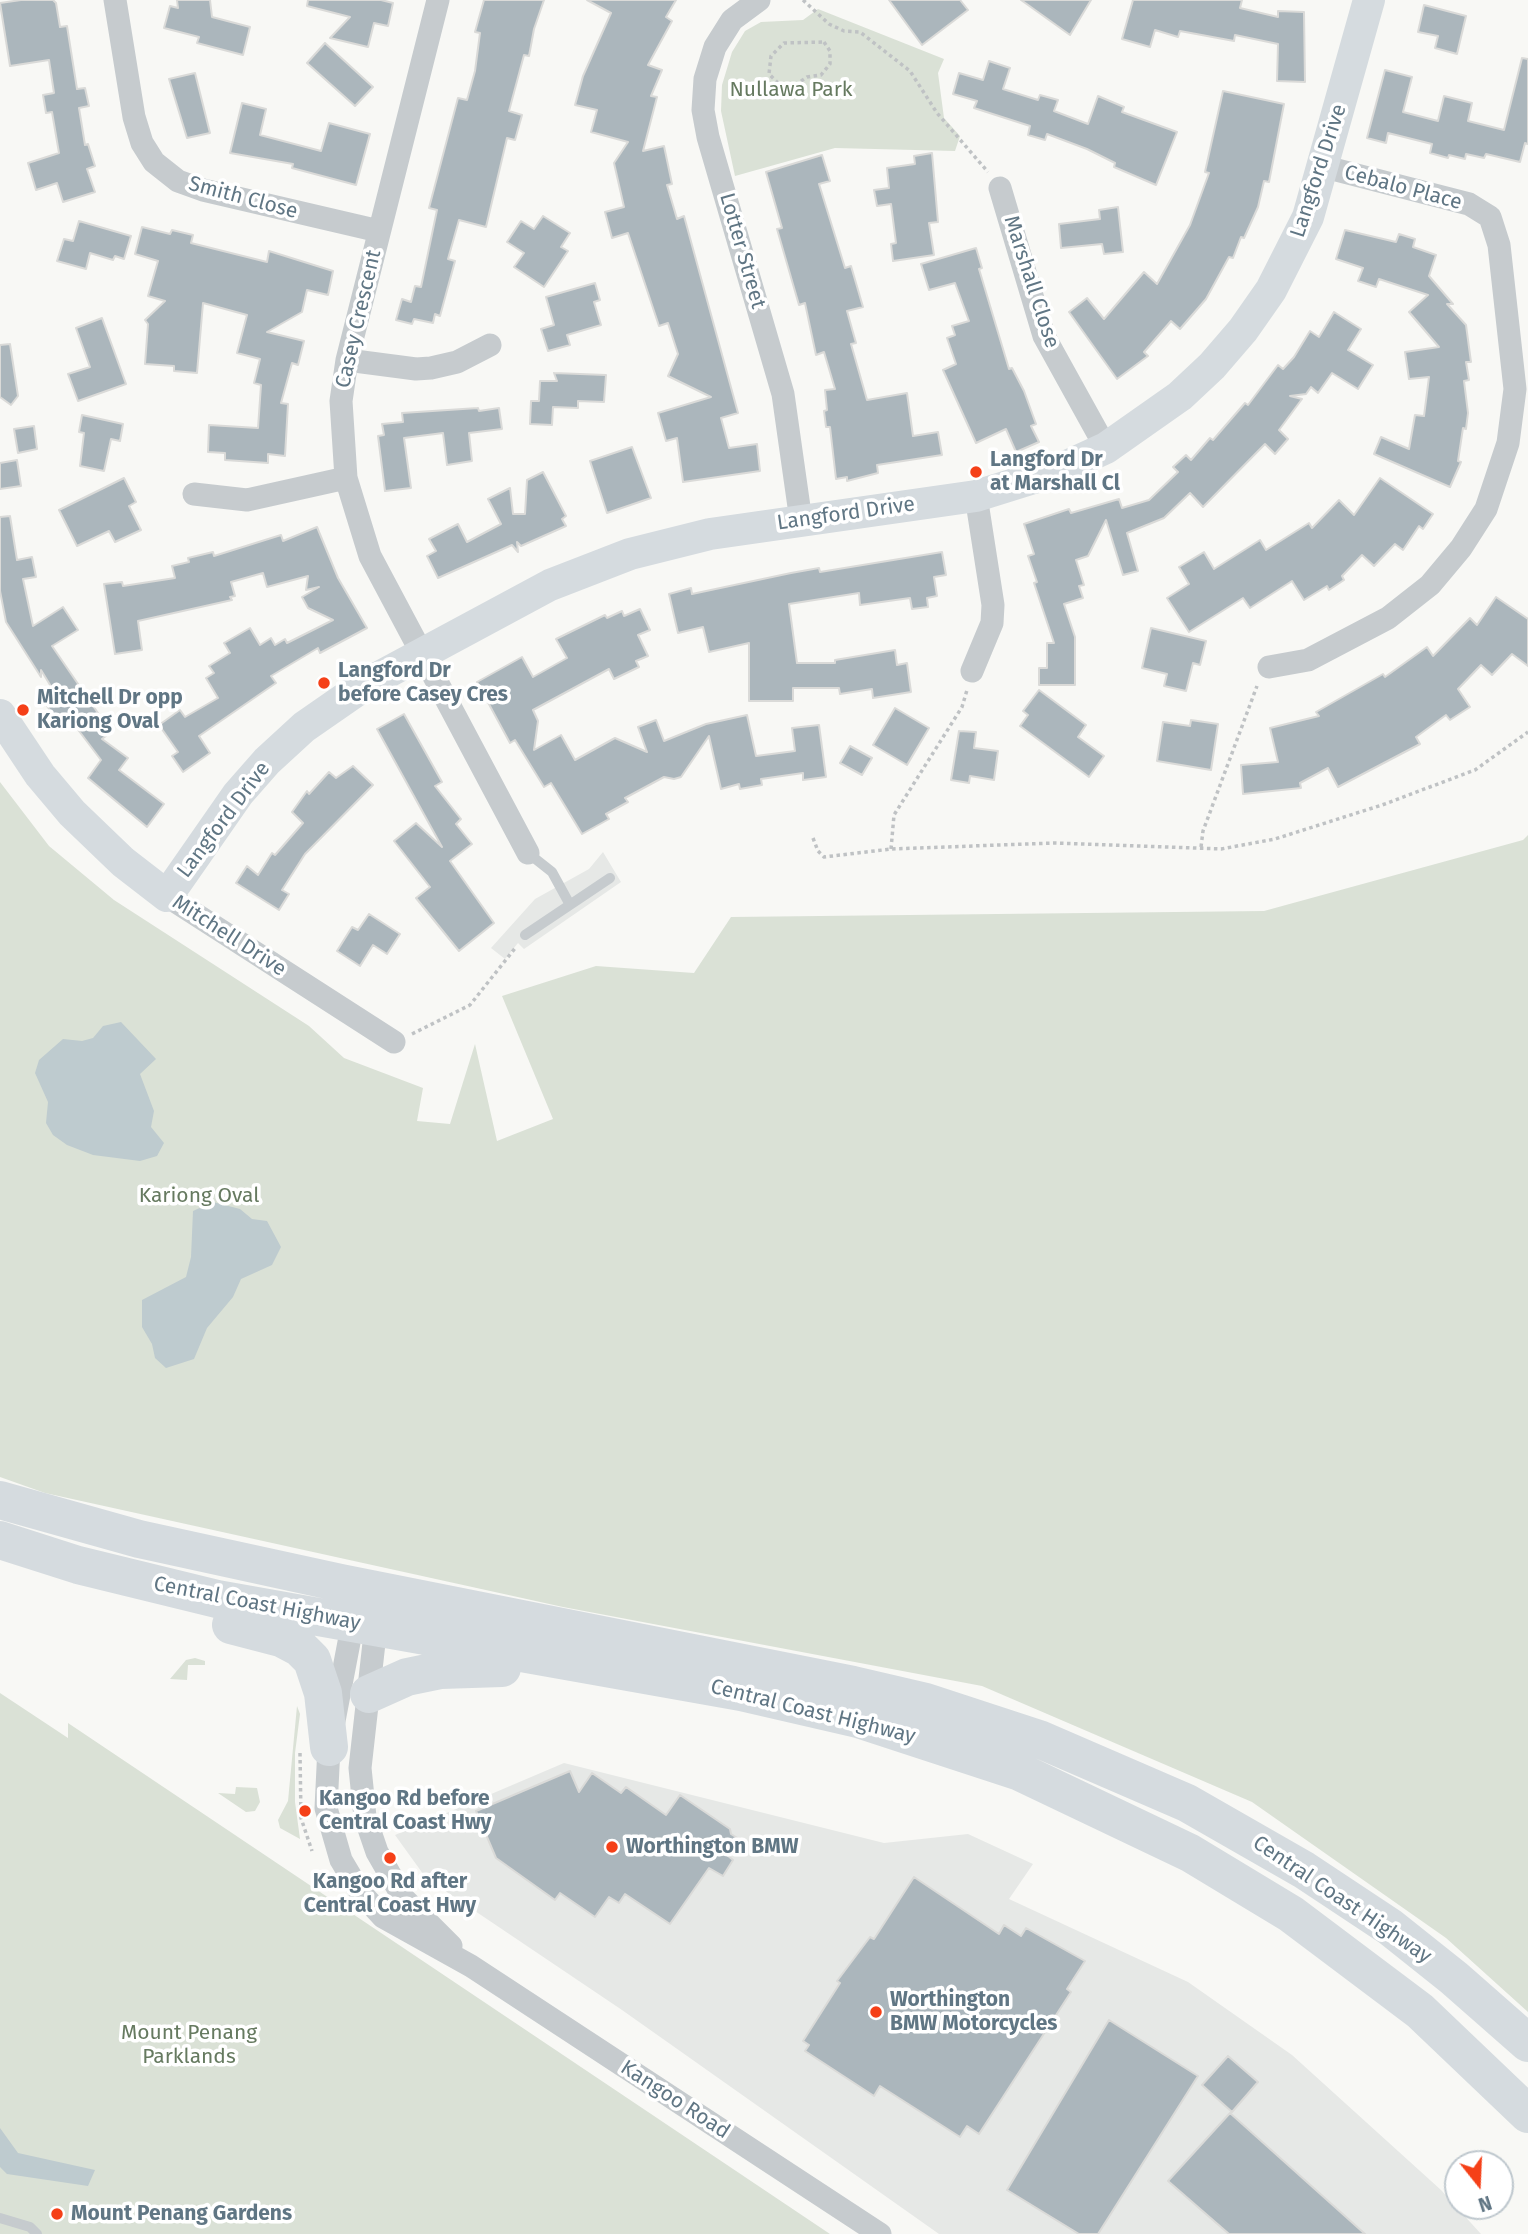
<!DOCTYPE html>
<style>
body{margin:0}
#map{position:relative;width:1528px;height:2234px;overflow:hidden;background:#f8f8f5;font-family:"Fira Sans",sans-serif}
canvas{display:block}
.north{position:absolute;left:1444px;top:2150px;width:70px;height:70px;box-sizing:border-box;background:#fff;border:2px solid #bfc8ce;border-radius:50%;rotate:162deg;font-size:19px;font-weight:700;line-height:28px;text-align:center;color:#607684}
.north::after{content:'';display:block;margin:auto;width:24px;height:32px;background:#f54018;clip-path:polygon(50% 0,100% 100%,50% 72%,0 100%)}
</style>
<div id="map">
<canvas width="1528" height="2234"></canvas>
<div class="north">N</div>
</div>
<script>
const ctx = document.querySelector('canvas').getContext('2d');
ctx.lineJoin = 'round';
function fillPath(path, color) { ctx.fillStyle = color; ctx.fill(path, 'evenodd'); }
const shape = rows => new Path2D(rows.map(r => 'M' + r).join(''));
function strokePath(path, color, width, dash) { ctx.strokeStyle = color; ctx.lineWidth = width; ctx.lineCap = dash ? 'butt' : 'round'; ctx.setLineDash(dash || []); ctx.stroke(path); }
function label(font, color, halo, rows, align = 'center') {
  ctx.font = font + ' "Fira Sans",sans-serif'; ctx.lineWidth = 7; ctx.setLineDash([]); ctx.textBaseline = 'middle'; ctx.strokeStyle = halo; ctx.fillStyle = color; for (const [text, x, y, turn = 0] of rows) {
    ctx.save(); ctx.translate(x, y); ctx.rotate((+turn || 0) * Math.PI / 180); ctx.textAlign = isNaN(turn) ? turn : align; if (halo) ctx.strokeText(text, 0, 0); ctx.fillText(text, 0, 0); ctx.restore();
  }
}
fillPath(shape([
 [603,852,621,882,524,949,518,943,505,959,491,948,535,899,589,869],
 [564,1763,884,1843,968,1834,1033,1864,1009,1899,1188,1982,1292,2055,1441,2190,1481,2234,939,2234,622,2010,426,1878,395,1835]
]), '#e6e8e6');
fillPath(shape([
 [818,9,944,59,938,73,944,118,960,136,955,151,835,148,735,176,721,111,722,85,732,52,745,31,761,22,803,20],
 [0,782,49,846,114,900,309,1026,344,1058,423,1088,417,1121,450,1124,475,1044,497,1141,553,1119,502,996,596,966,694,973,731,917,1264,911,1523,840,1528,835,1528,2012,1446,1938,1252,1802,982,1686,563,1607,45,1493,0,1477],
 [195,1658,205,1661,205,1665,188,1665,187,1680,170,1679,186,1660],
 [0,1693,68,1738,68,1723,830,2234,0,2234],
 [297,1706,300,1714,295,1753,295,1802,300,1839,280,1828,278,1820,288,1801],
 [236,1787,257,1788,260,1802,255,1811,246,1812,218,1793,235,1794]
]), '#dae1d6');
fillPath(shape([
 [121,1022,156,1059,140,1074,154,1111,151,1127,164,1143,157,1156,140,1161,93,1155,67,1145,53,1135,46,1123,48,1102,35,1073,39,1060,63,1039,82,1041,93,1038,103,1026],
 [213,1202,240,1209,252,1219,267,1221,281,1247,272,1265,241,1279,233,1297,207,1328,194,1359,166,1368,155,1358,152,1344,142,1327,142,1300,186,1277,191,1257,193,1211],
 [0,2128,18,2153,95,2170,88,2186,7,2174,0,2167]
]), '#becbcf');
const building = shape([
 [21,0,53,0,56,3,60,27,67,26,77,89,85,88,89,106,79,108,85,145,88,144,95,166,87,169,95,192,63,202,57,183,36,190,28,163,59,153,52,112,46,113,43,95,54,93,49,60,10,66,0,3,21,0],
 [177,0,210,0,212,17,250,27,243,55,197,43,199,37,164,28,170,6,178,8,177,0],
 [308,0,381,0,393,3,388,26,374,23,368,47,330,38,350,17,307,6,308,0],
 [484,0,544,0,534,29,529,56,524,55,509,111,522,115,515,140,507,138,486,227,459,220,448,259,455,261,440,316,435,314,433,323,414,319,412,324,396,320,402,299,411,302,415,286,421,287,437,210,429,208,458,98,467,100,475,71,480,33,475,32,484,0],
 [587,0,676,0,666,17,672,21,648,65,662,70,651,96,657,97,643,151,664,146,672,184,667,185,677,219,684,216,738,413,721,418,729,448,757,444,760,471,683,482,677,438,666,441,658,413,711,397,668,376,678,354,668,323,659,326,628,233,612,238,605,212,624,207,614,163,628,142,591,132,597,110,575,105,583,76,611,13,587,0],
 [889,0,960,0,968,10,922,45,889,0],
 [1021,0,1091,0,1070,35,1021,0],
 [1133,0,1242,0,1240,8,1278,17,1278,11,1304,12,1305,82,1277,81,1278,44,1235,35,1234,41,1180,31,1178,37,1155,30,1150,47,1122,39,1133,0],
 [1424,5,1466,16,1457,54,1435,48,1438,36,1418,32,1424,5],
 [325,43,373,87,355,106,307,63,325,43],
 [1522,58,1528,59,1528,144,1525,143,1520,162,1486,154,1484,158,1466,154,1465,159,1449,155,1448,158,1430,153,1432,144,1388,133,1386,143,1367,138,1385,70,1412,77,1403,112,1438,121,1444,96,1472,103,1468,121,1504,130,1522,58],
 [989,61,1010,68,1003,89,1038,100,1040,95,1058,100,1054,111,1088,124,1098,96,1124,107,1122,112,1177,132,1156,185,1114,167,1115,163,1087,149,1047,134,1045,140,1028,135,1030,126,974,108,977,101,953,94,959,73,983,80,989,61],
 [195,73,210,133,187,138,169,79,195,73],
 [1223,91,1284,104,1269,182,1264,181,1258,207,1244,238,1241,237,1233,258,1229,257,1206,299,1180,329,1171,321,1144,352,1148,356,1117,379,1069,312,1087,298,1104,319,1144,272,1157,284,1190,225,1209,173,1205,172,1223,91],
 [242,103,266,109,260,135,321,151,329,123,370,134,356,185,292,168,293,164,230,153,242,103],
 [932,153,938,222,929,223,934,255,893,261,891,244,896,243,891,204,877,206,874,190,889,188,887,168,915,164,914,156,932,153],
 [822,155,830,181,819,184,845,268,851,266,863,307,847,311,856,343,851,344,867,400,907,393,913,436,938,432,942,455,877,465,878,473,847,481,847,477,836,479,830,427,826,427,824,411,827,410,825,390,835,389,824,352,816,355,805,303,799,305,777,229,782,228,766,172,822,155],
 [1118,207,1123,252,1104,254,1102,244,1061,248,1059,224,1100,219,1099,210,1118,207],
 [543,216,570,233,561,247,568,251,544,287,514,267,524,253,507,242,521,221,534,229,543,216],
 [79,221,131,236,124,259,115,256,113,260,90,253,86,269,57,261,64,239,73,241,79,221],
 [142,227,170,234,172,230,193,235,191,243,267,262,269,251,333,271,328,295,307,290,302,312,267,332,304,341,298,365,292,363,281,403,288,404,285,456,268,454,268,463,225,460,225,453,208,452,209,425,258,428,261,385,254,383,260,359,237,353,247,315,203,303,197,373,174,371,174,366,145,364,148,324,145,320,165,301,148,296,158,261,135,254,142,227],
 [1345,230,1396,242,1399,234,1415,239,1413,247,1436,255,1429,276,1453,304,1447,304,1466,325,1471,362,1466,362,1469,380,1464,381,1468,413,1466,429,1463,428,1458,461,1461,462,1450,487,1374,454,1381,437,1409,449,1415,415,1424,416,1429,377,1409,379,1405,352,1439,347,1409,312,1428,295,1379,279,1376,287,1358,281,1363,268,1336,259,1345,230],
 [976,248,982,268,979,269,1009,369,1012,368,1024,391,1036,424,1031,426,1039,442,1016,452,1006,429,976,443,943,370,956,364,947,338,955,335,952,326,969,321,955,283,929,290,921,264,976,248],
 [595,283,600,300,594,302,601,325,567,335,570,345,548,351,541,329,554,325,546,297,595,283],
 [1334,312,1361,329,1348,350,1373,365,1358,389,1332,373,1318,393,1311,387,1306,394,1290,396,1302,399,1279,430,1288,439,1275,454,1265,444,1203,507,1190,493,1164,518,1127,533,1138,571,1123,575,1106,520,1088,556,1076,560,1084,585,1079,586,1083,598,1064,604,1075,637,1075,685,1039,685,1039,668,1047,668,1047,643,1054,643,1034,583,1037,582,1028,556,1034,554,1024,524,1069,509,1071,513,1119,499,1122,508,1149,500,1178,472,1173,467,1186,455,1191,460,1210,438,1213,440,1245,403,1248,405,1278,365,1283,369,1294,357,1310,331,1319,337,1334,312],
 [102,318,126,384,78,401,68,374,90,367,76,328,102,318],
 [10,344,18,396,11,405,0,397,0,345,10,344],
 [554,373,606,375,604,402,578,401,578,408,553,407,552,425,530,424,531,401,539,401,540,381,557,381,554,373],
 [478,408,479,411,499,408,502,429,469,433,472,461,447,465,443,433,404,438,411,488,385,491,378,436,384,435,382,424,403,422,402,413,478,408],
 [82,415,123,424,120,441,111,439,104,471,80,466,84,433,79,432,82,415],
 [34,426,37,449,18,453,14,429,34,426],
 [632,447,651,498,607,513,590,461,632,447],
 [17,460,21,486,0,489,0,463,17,460],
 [543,472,566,516,562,519,566,526,521,546,517,542,518,552,512,545,438,578,427,556,436,551,429,539,458,524,467,542,501,524,488,499,510,488,513,514,525,514,527,480,543,472],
 [124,478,136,502,129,506,141,530,115,542,109,531,77,546,59,510,124,478],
 [1380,478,1433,514,1423,529,1419,526,1403,550,1395,544,1374,566,1362,555,1342,576,1344,580,1329,590,1327,586,1304,600,1292,581,1250,608,1243,598,1189,632,1167,598,1189,584,1179,567,1204,552,1214,569,1260,540,1266,550,1309,523,1312,528,1339,500,1354,515,1380,478],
 [10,516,17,560,32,557,36,577,23,579,33,626,63,607,78,630,52,646,111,732,102,739,128,758,119,770,164,804,147,827,88,778,101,760,70,719,61,726,47,706,58,698,41,670,41,677,6,622,0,591,0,517,10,516],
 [317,527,338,578,367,628,320,653,318,648,271,676,276,683,199,736,210,753,183,772,172,756,178,752,159,725,180,710,185,717,218,698,206,678,214,673,209,666,230,653,224,643,250,628,260,645,271,638,275,645,285,639,287,643,333,620,308,608,302,597,319,587,306,590,308,576,267,587,263,573,231,582,235,596,230,597,232,600,138,621,142,650,115,654,104,584,122,582,123,586,175,578,172,566,189,562,188,558,213,552,214,556,281,535,283,541,317,527],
 [942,552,946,575,934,577,937,596,927,598,928,607,912,609,910,598,860,605,859,593,789,604,797,663,835,663,835,660,895,650,897,665,907,663,911,692,873,698,872,689,840,694,839,688,793,688,793,701,749,701,749,643,709,652,703,627,678,633,669,594,691,588,692,594,791,573,819,568,820,572,942,552],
 [1496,597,1528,619,1528,666,1512,654,1492,675,1481,665,1458,689,1470,707,1450,720,1446,715,1416,737,1420,744,1338,787,1328,768,1300,783,1301,788,1243,794,1241,765,1278,762,1270,728,1319,716,1316,712,1383,674,1385,677,1427,647,1433,656,1470,618,1477,625,1496,597],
 [640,609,650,630,638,635,648,656,636,661,639,667,614,679,609,669,533,710,538,721,534,750,561,735,575,760,615,738,647,752,638,727,656,720,664,741,706,724,747,715,756,756,795,751,792,728,819,725,826,777,803,780,803,773,761,779,762,785,740,789,739,784,721,789,709,736,681,777,674,779,664,777,625,798,628,802,606,814,609,819,582,834,551,783,544,787,515,740,510,743,477,682,522,657,533,677,567,658,556,639,605,615,607,618,622,611,624,616,640,609],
 [1151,628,1206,641,1200,665,1193,663,1186,691,1164,686,1167,674,1142,668,1151,628],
 [1039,690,1086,725,1078,737,1104,756,1089,777,1020,726,1028,715,1023,711,1039,690],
 [895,708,929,728,907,765,873,745,895,708],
 [404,714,442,782,435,786,461,819,456,824,472,844,450,861,494,923,459,951,416,898,430,887,394,841,416,823,442,847,377,729,404,714],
 [1191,720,1218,724,1211,770,1157,761,1163,722,1190,726,1191,720],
 [959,731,976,732,974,748,998,751,994,780,970,776,969,783,951,780,959,731],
 [850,746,872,758,862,775,840,763,850,746],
 [353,766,373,785,305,854,282,890,289,894,279,910,236,883,247,866,258,875,272,853,275,855,303,823,292,812,307,791,309,794,329,772,336,778,353,766],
 [369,914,400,934,387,954,373,945,360,966,337,951,352,927,358,930,369,914],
 [570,1771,579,1792,592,1773,621,1793,626,1787,666,1815,680,1795,730,1829,731,1834,739,1839,727,1855,733,1860,723,1876,709,1868,670,1924,625,1894,619,1903,609,1897,595,1917,560,1893,555,1900,496,1858,476,1811,570,1771],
 [914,1877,999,1934,1004,1925,1021,1936,1026,1928,1085,1961,1067,1989,1071,1992,979,2134,967,2126,960,2137,880,2086,874,2096,805,2051,809,2045,803,2041,840,1983,837,1981,870,1937,874,1939,914,1877],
 [1109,2020,1198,2076,1098,2234,1079,2234,1007,2190,1109,2020],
 [1228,2056,1258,2082,1232,2112,1202,2085,1228,2056],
 [1230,2113,1365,2234,1229,2234,1168,2181,1230,2113]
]);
fillPath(building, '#abb6bc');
strokePath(building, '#dadad8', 2);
strokePath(shape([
 [803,0,829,24,844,31,860,32,910,71,937,113,988,172],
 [824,42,830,51,830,64,821,75,807,77,794,86,778,83,769,74,771,56,784,43,824,42],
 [813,838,818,851,824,857,891,849,1054,843,1221,849,1275,839,1382,805,1475,770,1528,732],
 [1201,847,1203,831,1257,686],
 [891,849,894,815,962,707,967,690],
 [412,1034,470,1005,516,947],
 [300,1753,301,1818,312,1851]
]), '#bfc2c4', 3.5, [3.5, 3.5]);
strokePath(shape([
 [528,853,552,872,569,903],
 [525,935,610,878],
 [0,2218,30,2227,37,2234]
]), '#c6cbce', 10);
strokePath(shape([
 [115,0,134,117,142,143,154,162,178,181,203,190,379,231],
 [438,0,347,360,341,401,346,478,370,556,528,853],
 [759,0,732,20,715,47,705,79,703,110,708,137,783,394,801,521],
 [1000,188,1044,336,1106,448],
 [347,360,416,369,431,368,457,362,490,345],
 [194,494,247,500,346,478],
 [1269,667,1308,660,1388,618,1430,585,1461,548,1486,509,1508,443,1515,389,1499,245,1490,217,1469,204,1325,167],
 [972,671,992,623,993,605,976,496],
 [167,896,394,1042],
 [355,1611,329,1747,326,1808,341,1860,360,1892,383,1917,471,1966,880,2234],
 [377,1616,360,1768,365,1817,377,1852,404,1899,451,1946]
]), '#c6cbce', 23);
strokePath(shape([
 [0,715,40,775,72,813,123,862,167,896,238,794,267,761,304,727,366,684,550,585,630,554,710,534,976,496,1056,471,1106,448,1180,396,1212,366,1243,330,1271,290,1308,217,1369,0]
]), '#d5dbdf', 32);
strokePath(shape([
 [0,1500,139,1539,341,1583,853,1685,926,1702,1039,1739,1187,1803,1304,1870,1390,1927,1454,1978,1528,2043],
 [0,1540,78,1565,217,1599,741,1692,858,1719,1020,1772,1190,1853,1291,1914,1420,2011,1528,2114],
 [231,1625,281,1638,300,1648,312,1660,323,1693,329,1747],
 [369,1694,407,1677,441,1670,502,1668]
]), '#d5dbdf', 38);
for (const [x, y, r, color] of [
 [976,472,7,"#f54018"],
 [324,683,7,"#f54018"],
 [23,710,7,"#f54018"],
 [305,1811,7,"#f54018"],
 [612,1847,7,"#f54018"],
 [390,1858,7,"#f54018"],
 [876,2012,7,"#f54018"],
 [57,2214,7,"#f54018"]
]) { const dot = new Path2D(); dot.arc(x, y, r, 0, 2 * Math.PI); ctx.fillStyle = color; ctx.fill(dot); strokePath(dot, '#fff', 2.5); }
label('21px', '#667a60', '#fff', [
 ["Nullawa Park",791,90],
 ["Kariong Oval",199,1196],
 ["Mount Penang",189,2033],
 ["Parklands",189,2057]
]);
label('21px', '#607684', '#fff', [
 ["Langford Drive",1319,171,-72],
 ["Cebalo Place",1403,188,15],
 ["Smith Close",243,198,15],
 ["Lotter Street",742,251,74],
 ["Marshall Close",1031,282,72],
 ["Casey Crescent",359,319,-77],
 ["Langford Drive",846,514,-8],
 ["Langford Drive",224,820,-53],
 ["Mitchell Drive",229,936,33],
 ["Central Coast Highway",257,1604,11],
 ["Central Coast Highway",813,1712,14],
 ["Central Coast Highway",1342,1900,34],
 ["Kangoo Road",675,2100,33]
]);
label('bold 21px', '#607684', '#fff', [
 ["Langford Dr",990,460],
 ["at Marshall Cl",990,484],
 ["Langford Dr",338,671],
 ["before Casey Cres",338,695],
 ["Mitchell Dr opp",37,698],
 ["Kariong Oval",37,722],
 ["Kangoo Rd before",319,1799],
 ["Central Coast Hwy",319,1823],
 ["Worthington BMW",626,1847],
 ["Kangoo Rd after",390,1882,"center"],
 ["Central Coast Hwy",390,1906,"center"],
 ["Worthington",890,2000],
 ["BMW Motorcycles",890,2024],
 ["Mount Penang Gardens",71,2214]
], 'left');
</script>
